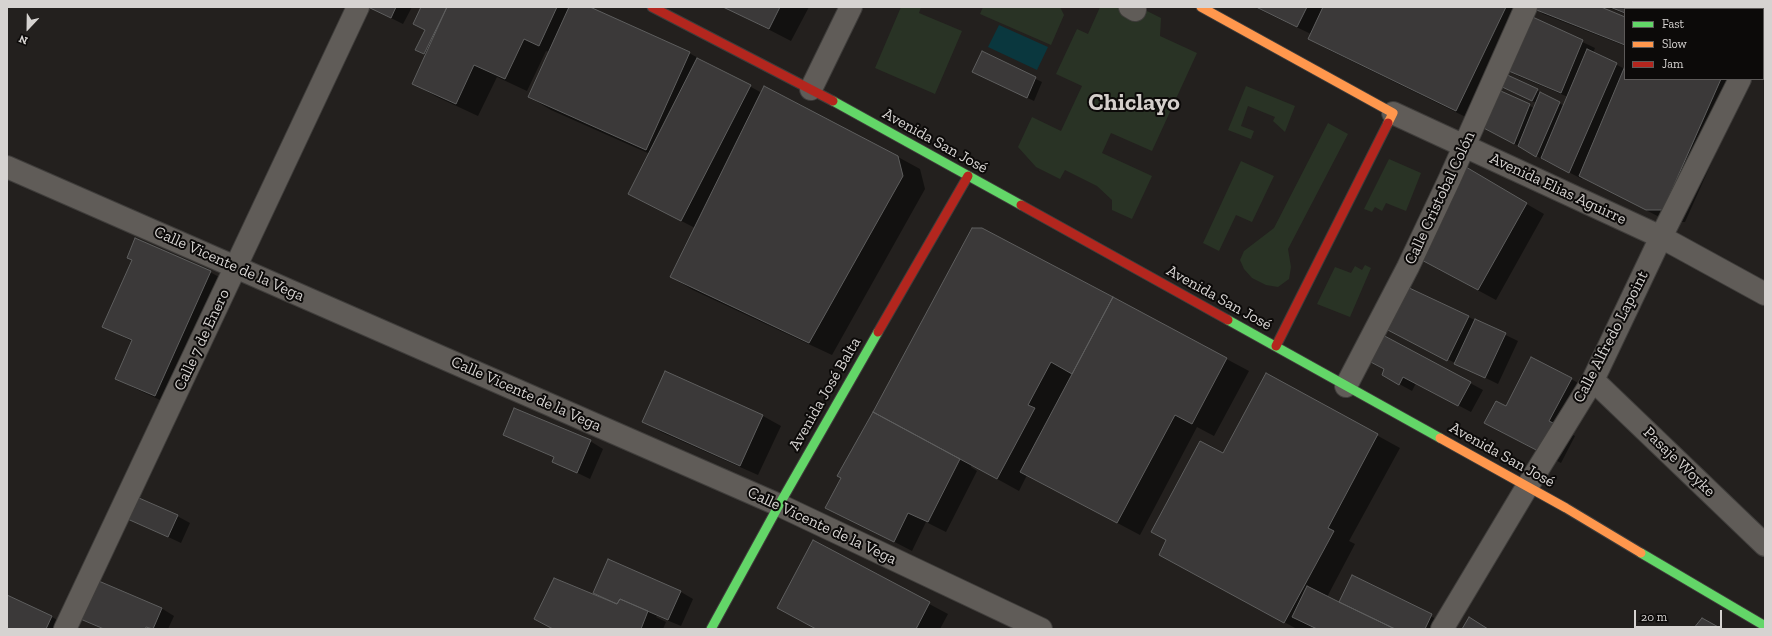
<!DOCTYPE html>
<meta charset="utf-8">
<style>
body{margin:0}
#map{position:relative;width:1772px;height:636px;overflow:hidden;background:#23201e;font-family:"Zilla Slab",serif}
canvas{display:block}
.frame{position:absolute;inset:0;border:8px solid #d6d3d1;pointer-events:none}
.legend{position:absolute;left:1624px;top:8px;width:140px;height:72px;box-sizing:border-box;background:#0c0a09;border:1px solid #5d5a59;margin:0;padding:5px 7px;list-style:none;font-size:12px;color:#d6d3d1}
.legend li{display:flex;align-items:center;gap:8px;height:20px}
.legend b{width:20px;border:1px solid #5d5a59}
.north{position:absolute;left:8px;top:8px;width:40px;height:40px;-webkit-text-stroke:3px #0c0a09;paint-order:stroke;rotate:202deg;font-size:11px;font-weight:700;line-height:16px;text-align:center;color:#d6d3d1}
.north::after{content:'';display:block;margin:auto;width:14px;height:18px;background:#d6d3d1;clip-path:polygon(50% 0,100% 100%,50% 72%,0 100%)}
.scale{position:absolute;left:1634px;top:610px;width:88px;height:18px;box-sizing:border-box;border:2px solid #d6d3d1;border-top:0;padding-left:5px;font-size:12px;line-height:14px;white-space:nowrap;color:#d6d3d1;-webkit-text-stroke:3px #0c0a09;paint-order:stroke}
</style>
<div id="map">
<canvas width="1772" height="636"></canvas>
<div class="frame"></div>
<ul class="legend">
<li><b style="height:5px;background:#63d668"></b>Fast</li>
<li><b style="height:5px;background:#ff974d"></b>Slow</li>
<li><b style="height:5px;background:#b3261e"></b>Jam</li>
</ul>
<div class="north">N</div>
<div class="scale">20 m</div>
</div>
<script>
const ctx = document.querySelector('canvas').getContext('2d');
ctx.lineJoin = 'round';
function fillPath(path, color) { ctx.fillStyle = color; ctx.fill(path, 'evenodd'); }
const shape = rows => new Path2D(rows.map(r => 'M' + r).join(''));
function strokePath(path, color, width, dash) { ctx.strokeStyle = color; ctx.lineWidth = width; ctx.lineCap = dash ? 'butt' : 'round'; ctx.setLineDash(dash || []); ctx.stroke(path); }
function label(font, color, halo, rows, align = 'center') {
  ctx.font = font + ' "Zilla Slab",serif'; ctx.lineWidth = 4; ctx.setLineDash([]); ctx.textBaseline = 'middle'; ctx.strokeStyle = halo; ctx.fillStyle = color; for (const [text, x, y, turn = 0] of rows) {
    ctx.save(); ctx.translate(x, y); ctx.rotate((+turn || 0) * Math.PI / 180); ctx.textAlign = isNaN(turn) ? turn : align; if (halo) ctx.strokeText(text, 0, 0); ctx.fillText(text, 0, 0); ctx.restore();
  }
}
fillPath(shape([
 [901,7,921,7,919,13,962,31,935,94,875,68],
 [983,7,1060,7,1064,15,1051,45,980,14],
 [1100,7,1139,7,1161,18,1160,36,1197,53,1152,151,1111,133,1102,153,1152,176,1132,219,1112,210,1112,200,1097,186,1065,170,1060,179,1036,167,1018,147,1032,117,1061,131,1082,86,1056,74,1077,29,1088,34],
 [1246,86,1295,106,1285,132,1273,121,1275,117,1248,106,1241,126,1254,131,1251,139,1228,130],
 [1328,123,1348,134,1288,249,1291,267,1289,279,1278,287,1266,285,1252,278,1244,269,1240,260,1244,251,1274,228],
 [1389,159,1421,173,1406,211,1386,203,1382,211,1375,207,1372,212,1364,209],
 [1241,161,1274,176,1252,222,1236,215,1219,251,1203,243],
 [1365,265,1371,268,1350,317,1317,304,1335,267,1351,273,1355,266,1362,270]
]), '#293325');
fillPath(shape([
 [999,25,1048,47,1037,70,988,47]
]), '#0a373e');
fillPath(shape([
 [369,7,412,7,403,24],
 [422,7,587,7,689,53,762,93,898,157,920,169,925,189,832,355,693,290,671,277,695,228,629,194,650,154,551,110,529,97,549,52,546,51,527,91,497,77,478,116,435,96,413,83,426,55,417,50,426,31,414,24],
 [725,7,809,7,791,41],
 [1254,7,1598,7,1625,19,1625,46,1543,14,1534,8,1530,17,1595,48,1593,53,1625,69,1625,79,1749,79,1685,222,1669,222,1582,177,1582,179,1549,162,1549,163,1478,123,1331,51,1309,38,1311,34],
 [1504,69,1518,76,1568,97,1564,106,1537,90,1506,88,1536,103,1534,108,1494,89],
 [1607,7,1644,7,1648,9,1648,7,1704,7,1709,9,1625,9,1625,14],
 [1719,7,1765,7,1765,27,1763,26,1763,9,1723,9],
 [982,53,1042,82,1034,101,980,75],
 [1466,169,1544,214,1496,300,1435,267],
 [982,229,1249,371,1214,436,1197,427,1140,535,1027,475,1019,491,972,465,971,467,977,471,946,532,926,522,912,551,827,507],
 [210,272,228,282,173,406,134,388,117,378,133,342,103,326],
 [1406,287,1518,341,1498,384,1398,335],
 [666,372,763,416,781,426,758,475,661,432,643,421],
 [1267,375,1400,448,1349,541,1355,544,1327,597,1347,607,1352,576,1444,623,1441,629,1316,629,1311,627,1310,629,1297,629,1182,567,1224,454],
 [1383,375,1470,383,1483,390,1471,412,1416,383,1412,391],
 [1571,379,1589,389,1567,432,1575,436,1561,463,1503,433],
 [504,434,590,441,603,449,590,479,553,461,555,458],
 [124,516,177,516,190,523,181,543],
 [813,542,948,614,940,629,816,629,778,608],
 [608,560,681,592,693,599,681,626,657,616,656,617,666,622,663,629,553,629,536,619,600,598,600,597,594,593],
 [7,596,52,617,73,629,7,629],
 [161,608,174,616,168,629,102,629,79,617]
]), '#0007');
const building = shape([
 [368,7,396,7,391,18,368,7],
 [421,7,447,7,424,54,415,50,425,30,413,24,421,7],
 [447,7,557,7,539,46,524,39,505,79,474,65,456,104,412,84,447,7],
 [569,7,590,7,690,52,646,150,528,97,569,7],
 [723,7,780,7,769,29,723,7],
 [1256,7,1307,7,1297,27,1256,7],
 [1323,7,1506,7,1456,111,1308,39,1323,7],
 [1529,7,1601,7,1625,17,1625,45,1529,7],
 [1610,7,1641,7,1640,9,1625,9,1625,13,1610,7],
 [1647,7,1707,7,1711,9,1646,9,1647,7],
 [1723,7,1758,7,1757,9,1727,9,1723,7],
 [1526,14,1583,40,1561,93,1504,69,1526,14],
 [1587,49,1617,63,1569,173,1541,158,1587,49],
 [982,51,1036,77,1027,98,972,72,982,51],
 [697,58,751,85,681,221,628,194,697,58],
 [1625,66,1625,79,1721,79,1663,210,1646,210,1579,176,1625,66],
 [1503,73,1538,89,1532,101,1498,85,1503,73],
 [764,86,898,156,903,176,809,343,670,277,764,86],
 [1494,88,1530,104,1514,144,1478,125,1494,88],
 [1540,92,1560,102,1536,157,1518,146,1540,92],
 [1466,167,1527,203,1478,290,1416,257,1466,167],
 [972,228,982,228,1113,297,1072,374,1051,362,1028,405,1035,408,997,479,873,412,972,228],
 [135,238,211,271,155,396,115,379,132,340,102,327,132,260,127,258,135,238],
 [1405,286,1469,316,1447,361,1384,328,1405,286],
 [1113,297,1227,358,1192,424,1175,415,1117,523,1020,472,1113,297],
 [1475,319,1506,333,1485,378,1454,364,1475,319],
 [1379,333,1471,382,1458,406,1403,377,1399,385,1382,375,1384,369,1365,359,1379,333],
 [1531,357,1572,378,1549,421,1557,425,1542,453,1484,423,1496,401,1506,406,1531,357],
 [665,371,763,415,740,466,642,422,665,371],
 [1266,373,1378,434,1328,528,1334,531,1284,623,1159,555,1166,540,1151,532,1200,441,1223,453,1266,373],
 [514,408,591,440,577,473,552,462,554,457,503,435,514,408],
 [873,412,960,459,928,522,908,513,894,542,825,508,841,478,837,476,873,412],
 [132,495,178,515,168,537,123,517,132,495],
 [813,540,930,602,916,629,816,629,777,608,813,540],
 [608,559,681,591,668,620,620,599,617,604,593,593,608,559],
 [1352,575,1432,614,1425,629,1395,629,1339,602,1352,575],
 [554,578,617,604,620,599,648,611,641,629,553,629,534,619,554,578],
 [94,579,162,608,153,629,146,627,145,629,104,629,78,618,94,579],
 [1307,586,1339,602,1395,629,1317,629,1292,617,1307,586],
 [7,595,52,616,46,629,7,629,7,595],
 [1469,617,1488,629,1462,629,1469,617],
 [1702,618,1722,629,1693,629,1702,618]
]);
fillPath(building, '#3b3939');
strokePath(building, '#5e5e5e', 1);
const street = shape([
 [1130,7,1135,10],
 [1763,33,1765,29],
 [811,89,851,7],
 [1393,113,1661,237,1765,294],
 [7,167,779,505,1041,629],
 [1593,380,1765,545],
 [1346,386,1408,267,1450,178,1526,7],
 [65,629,358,7],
 [1442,629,1527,487,1593,380,1661,237,1740,79]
]);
const fast = shape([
 [833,101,1021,205],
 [1228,320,1440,438],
 [1641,553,1765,626],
 [711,629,779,505,878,332]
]);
const slow = shape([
 [1201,7,1393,113,1388,123],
 [1440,438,1566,508,1641,553]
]);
const jam = shape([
 [652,7,833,101],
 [1021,205,1228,320],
 [878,332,968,176],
 [1276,346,1388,123]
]);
strokePath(street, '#3f3d3b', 24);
strokePath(fast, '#3f3d3b', 11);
strokePath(slow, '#3f3d3b', 11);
strokePath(jam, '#3f3d3b', 11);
strokePath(street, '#605c58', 22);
strokePath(fast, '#63d668', 9);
strokePath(slow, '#ff974d', 9);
strokePath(jam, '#b3261e', 9);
label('16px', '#d6d3d1', '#0c0a09', [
 ["Avenida San José",935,141,29],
 ["Avenida Elias Aguirre",1558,189,25],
 ["Calle Cristobal Colón",1440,198,-65],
 ["Calle Vicente de la Vega",229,264,24],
 ["Avenida San José",1219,298,29],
 ["Calle Alfredo Lapoint",1611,337,-63],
 ["Calle 7 de Enero",202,340,-65],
 ["Calle Vicente de la Vega",526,394,24],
 ["Avenida José Balta",825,394,-60],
 ["Avenida San José",1502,455,29],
 ["Pasaje Woyke",1679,462,44],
 ["Calle Vicente de la Vega",822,526,25]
]);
label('bold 24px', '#d4cfcb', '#0c0a09', [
 ["Chiclayo",1134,103]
]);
</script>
